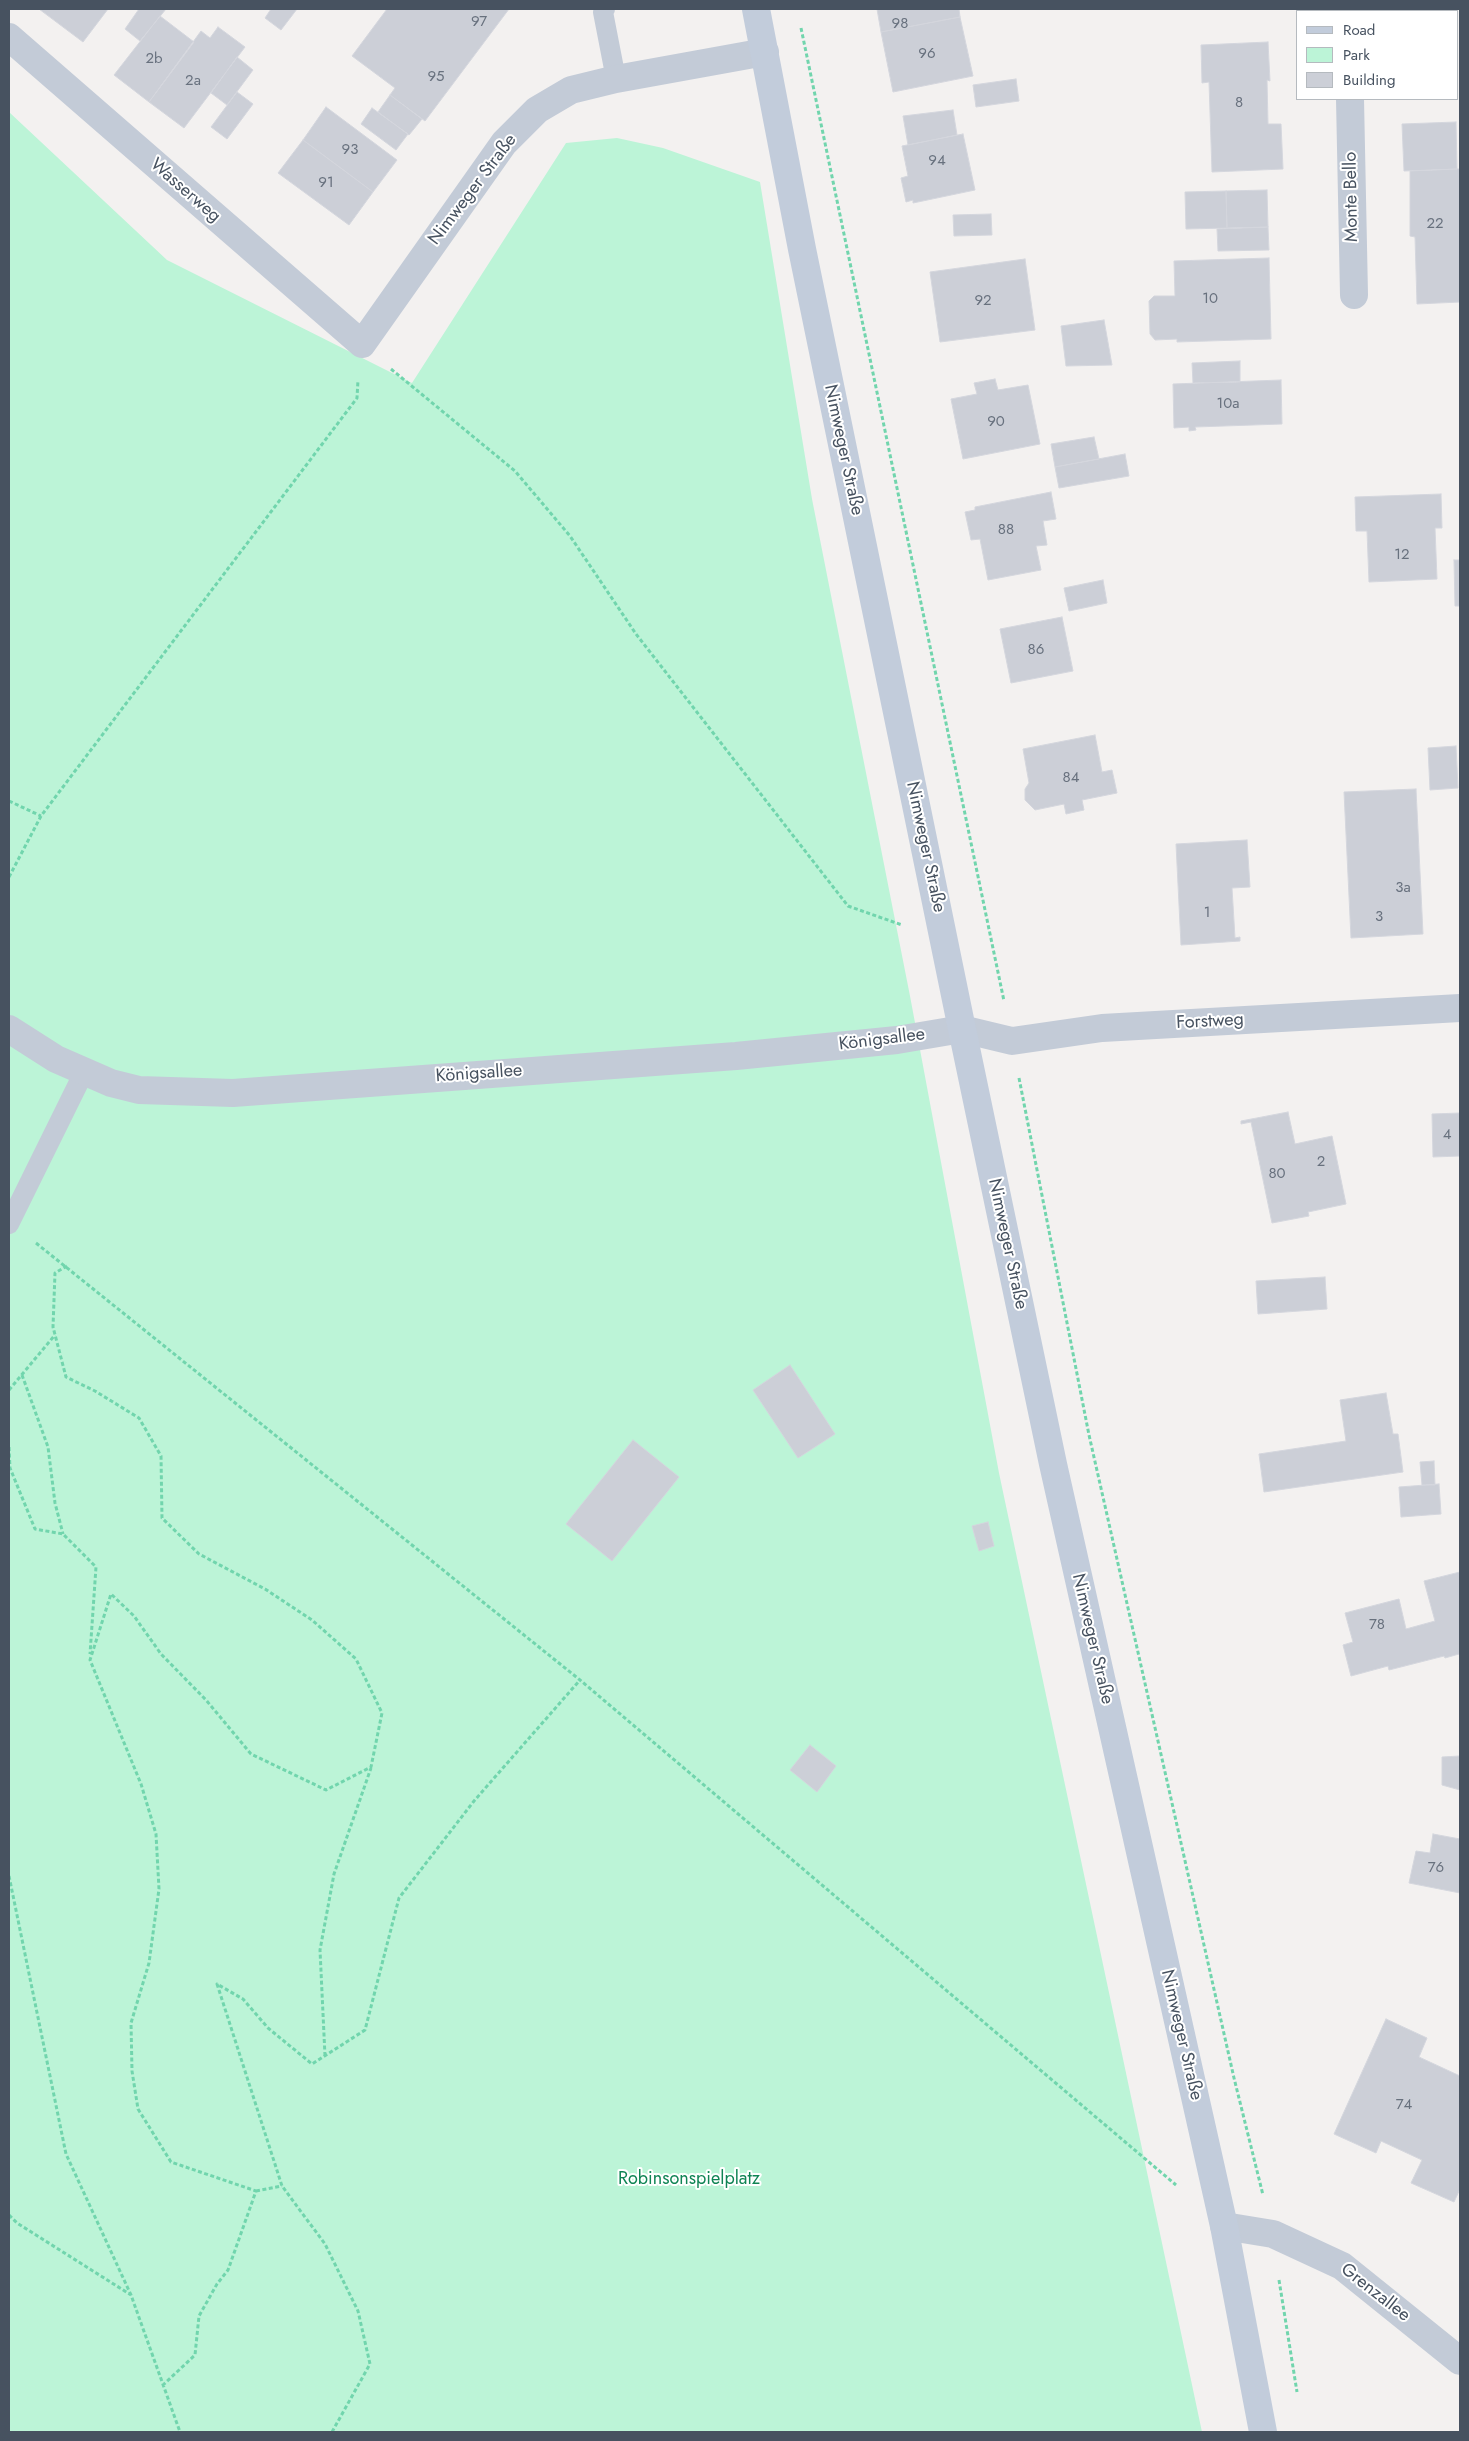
<!DOCTYPE html>
<meta charset="utf-8">
<style>
body{margin:0}
#map{position:relative;width:1469px;height:2441px;overflow:hidden;background:#f3f1f0;font-family:Jost,sans-serif}
canvas{display:block}
.frame{position:absolute;inset:0;border:10px solid #475260;pointer-events:none}
.legend{position:absolute;left:1296px;top:10px;width:162px;height:90px;box-sizing:border-box;background:#fff;border:1px solid #b5babf;margin:0;padding:6px 9px;list-style:none;font-size:15px;color:#475260}
.legend li{display:flex;align-items:center;gap:10px;height:25px}
.legend b{width:25px;border:1px solid #b5babf}
</style>
<div id="map">
<canvas width="1469" height="2441"></canvas>
<div class="frame"></div>
<ul class="legend">
<li><b style="height:6px;background:#c2ccdb"></b>Road</li>
<li><b style="height:14px;background:#bcf4d7"></b>Park</li>
<li><b style="height:14px;background:#cccfd7"></b>Building</li>
</ul>
</div>
<script>
const ctx = document.querySelector('canvas').getContext('2d');
ctx.lineJoin = 'round';
function fillPath(path, color) { ctx.fillStyle = color; ctx.fill(path, 'evenodd'); }
const shape = rows => new Path2D(rows.map(r => 'M' + r).join(''));
function strokePath(path, color, width, dash) { ctx.strokeStyle = color; ctx.lineWidth = width; ctx.lineCap = dash ? 'butt' : 'round'; ctx.setLineDash(dash || []); ctx.stroke(path); }
function label(font, color, halo, rows, align = 'center') {
  ctx.font = font + ' Jost,sans-serif'; ctx.lineWidth = 4; ctx.setLineDash([]); ctx.textBaseline = 'middle'; ctx.strokeStyle = halo; ctx.fillStyle = color; for (const [text, x, y, turn = 0] of rows) {
    ctx.save(); ctx.translate(x, y); ctx.rotate((+turn || 0) * Math.PI / 180); ctx.textAlign = isNaN(turn) ? turn : align; if (halo) ctx.strokeText(text, 0, 0); ctx.fillText(text, 0, 0); ctx.restore();
  }
}
fillPath(shape([
 [9,112,167,260,412,383,566,143,617,138,663,148,760,182,812,499,910,996,999,1473,1202,2432,9,2432]
]), '#bcf4d7');
const building = shape([
 [39,9,108,9,83,42,39,9],
 [139,9,166,9,140,41,125,29,139,9],
 [271,9,297,9,281,30,265,18,271,9],
 [387,9,509,9,425,121,390,95,395,88,352,56,387,9],
 [877,9,959,9,960,17,881,32,877,9],
 [1387,9,1432,9,1432,11,1387,11,1387,9],
 [160,16,194,42,149,102,114,75,160,16],
 [960,17,973,76,893,92,881,32,960,17],
 [218,27,245,47,184,128,149,102,201,31,210,38,218,27],
 [1268,42,1270,81,1267,80,1268,124,1281,124,1283,169,1212,172,1209,82,1202,83,1201,45,1268,42],
 [237,57,253,70,227,105,211,93,237,57],
 [1016,79,1019,101,976,107,973,85,1016,79],
 [237,92,253,104,227,139,211,127,237,92],
 [390,95,422,119,409,135,378,112,390,95],
 [326,107,397,160,373,192,303,140,326,107],
 [372,108,408,134,396,150,361,124,372,108],
 [953,110,957,135,908,145,903,116,953,110],
 [1456,122,1457,169,1404,171,1402,124,1456,122],
 [963,134,975,190,913,203,913,200,906,202,901,178,908,176,902,146,963,134],
 [303,140,373,192,349,225,278,173,303,140],
 [1457,169,1460,169,1460,302,1417,304,1415,237,1410,236,1410,171,1457,169],
 [1267,190,1268,227,1227,228,1226,191,1267,190],
 [1226,191,1227,228,1186,229,1185,192,1226,191],
 [991,214,992,235,954,236,953,215,991,214],
 [1268,227,1269,250,1218,251,1217,229,1268,227],
 [1269,258,1271,339,1177,342,1177,339,1155,340,1150,334,1149,301,1154,296,1175,296,1174,261,1269,258],
 [1025,259,1035,330,940,342,930,272,1025,259],
 [1104,320,1112,365,1066,366,1061,326,1104,320],
 [1240,361,1240,382,1193,383,1192,363,1240,361],
 [995,379,998,390,1028,385,1040,444,963,459,951,399,977,394,974,383,995,379],
 [1281,380,1282,424,1195,427,1196,430,1189,431,1189,427,1174,428,1173,384,1281,380],
 [1094,437,1099,459,1055,467,1051,444,1094,437],
 [1125,454,1129,476,1059,488,1055,467,1125,454],
 [1051,492,1056,519,1043,521,1047,545,1036,546,1041,570,988,580,980,539,971,540,965,512,975,510,975,507,1051,492],
 [1441,494,1442,528,1435,528,1437,579,1369,582,1367,531,1356,531,1355,497,1441,494],
 [1454,560,1460,560,1460,606,1455,606,1454,560],
 [1103,580,1107,603,1069,611,1064,588,1103,580],
 [1062,617,1073,671,1011,683,1000,629,1062,617],
 [1095,735,1102,772,1112,770,1117,793,1082,800,1084,810,1066,814,1064,804,1035,810,1025,800,1025,789,1029,783,1023,749,1095,735],
 [1456,746,1458,788,1430,790,1428,748,1456,746],
 [1416,789,1423,934,1351,938,1344,792,1416,789],
 [1247,840,1250,887,1232,888,1235,938,1240,937,1240,941,1181,945,1176,844,1247,840],
 [1288,1112,1295,1144,1332,1136,1346,1204,1308,1212,1309,1216,1272,1223,1251,1122,1241,1124,1241,1121,1288,1112],
 [1460,1113,1460,1156,1433,1157,1432,1114,1460,1113],
 [1325,1277,1327,1309,1258,1314,1256,1281,1325,1277],
 [790,1365,835,1434,798,1458,753,1390,790,1365],
 [1386,1393,1393,1434,1398,1434,1403,1472,1264,1492,1259,1454,1346,1441,1340,1400,1386,1393],
 [633,1440,679,1477,612,1561,566,1524,633,1440],
 [1434,1461,1435,1485,1422,1485,1420,1462,1434,1461],
 [1439,1484,1441,1514,1401,1517,1399,1487,1439,1484],
 [988,1522,994,1546,979,1551,972,1526,988,1522],
 [1460,1572,1460,1657,1459,1654,1445,1658,1444,1656,1389,1670,1388,1666,1351,1676,1343,1645,1353,1642,1345,1613,1399,1599,1406,1629,1435,1621,1424,1581,1460,1572],
 [810,1745,836,1766,817,1792,790,1770,810,1745],
 [1460,1756,1460,1790,1442,1785,1442,1757,1460,1756],
 [1433,1834,1460,1839,1460,1893,1409,1883,1416,1851,1430,1853,1433,1834],
 [1386,2019,1427,2038,1419,2057,1460,2076,1460,2189,1454,2202,1411,2183,1422,2160,1381,2141,1376,2153,1334,2134,1386,2019]
]);
fillPath(building, '#cccfd7');
strokePath(building, '#d4d6dd', 1);
strokePath(shape([
 [801,28,1004,1001],
 [391,369,515,471,570,536,636,634,848,906,902,925],
 [9,801,41,816],
 [9,877,41,816,357,398,358,380],
 [1019,1078,1089,1435,1234,2078,1263,2195],
 [36,1243,580,1680,1176,2185],
 [67,1266,55,1273,53,1327,66,1377,95,1391,139,1418,161,1456,162,1518,199,1554,265,1589,312,1620,356,1659,382,1713,371,1767,326,1790,251,1754,206,1700,161,1654,134,1616,111,1594,90,1660,141,1784,156,1834,159,1889,149,1963,131,2023,132,2071,138,2109,171,2162,256,2191,228,2270,217,2284,199,2316,195,2355,163,2385],
 [22,1375,48,1447,55,1503,63,1534],
 [9,1390,55,1335],
 [9,1447,10,1468,35,1529,63,1534,96,1567,90,1654],
 [9,1876,66,2154,131,2295,180,2432],
 [325,2056,320,1950,334,1874,371,1768],
 [256,2191,282,2186],
 [9,2215,17,2223,131,2295],
 [1279,2280,1297,2392],
 [332,2432,370,2364,358,2311,325,2244,282,2186,217,1984,243,1999,268,2028,312,2064,365,2030,399,1898,474,1801,580,1680]
]), '#71d5ad', 3, [4, 2.5]);
strokePath(shape([
 [605,9,603,12,616,79],
 [9,1224,84,1072]
]), '#c3cbd7', 20);
strokePath(shape([
 [1349,9,1349,11],
 [9,37,362,344,504,143,537,110,571,90,616,79,765,52],
 [1350,99,1354,295],
 [962,1029,1012,1041,1102,1028,1460,1008],
 [1224,2226,1273,2234,1342,2266,1460,2361]
]), '#c3cbd7', 28);
strokePath(shape([
 [9,1029,56,1059,111,1083,139,1090,233,1093,736,1056,897,1040,962,1029]
]), '#c3cbd7', 28);
strokePath(shape([
 [756,9,802,249,962,1029,1053,1464,1224,2226,1263,2432]
]), '#c2ccdb', 28);
label('15px', '#68717e', null, [
 ["97",479,22],
 ["98",900,24],
 ["96",927,54],
 ["2b",154,59],
 ["95",436,77],
 ["2a",193,81],
 ["8",1239,103],
 ["93",350,150],
 ["94",937,161],
 ["91",326,183],
 ["22",1435,224],
 ["10",1210,299],
 ["92",983,301],
 ["10a",1228,404],
 ["90",996,422],
 ["88",1006,530],
 ["12",1402,555],
 ["86",1036,650],
 ["84",1071,778],
 ["3a",1403,888],
 ["1",1207,913],
 ["3",1379,917],
 ["4",1447,1135],
 ["2",1321,1162],
 ["80",1277,1174],
 ["78",1377,1625],
 ["76",1436,1868],
 ["74",1404,2105]
]);
label('18px', '#475260', '#fff', [
 ["Nimweger Straße",473,190,-53],
 ["Wasserweg",185,191,41],
 ["Monte Bello",1352,197,-91],
 ["Nimweger Straße",843,450,78],
 ["Nimweger Straße",925,847,78],
 ["Forstweg",1210,1022,-3],
 ["Königsallee",882,1040,-7],
 ["Königsallee",479,1074,-4],
 ["Nimweger Straße",1007,1244,78],
 ["Nimweger Straße",1092,1639,77],
 ["Nimweger Straße",1181,2035,77],
 ["Grenzallee",1375,2293,38]
]);
label('18px', '#0f8454', '#fff', [
 ["Robinsonspielplatz",689,2180]
]);
</script>
